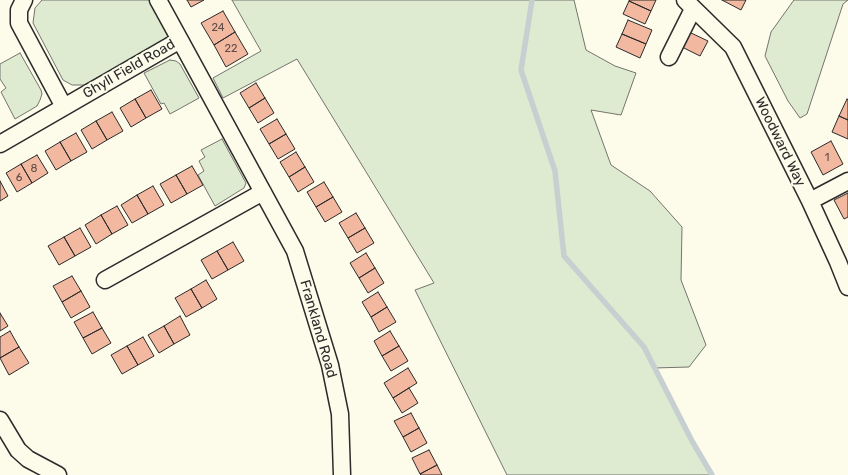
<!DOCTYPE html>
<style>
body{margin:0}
canvas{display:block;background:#fdfbea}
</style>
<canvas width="848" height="475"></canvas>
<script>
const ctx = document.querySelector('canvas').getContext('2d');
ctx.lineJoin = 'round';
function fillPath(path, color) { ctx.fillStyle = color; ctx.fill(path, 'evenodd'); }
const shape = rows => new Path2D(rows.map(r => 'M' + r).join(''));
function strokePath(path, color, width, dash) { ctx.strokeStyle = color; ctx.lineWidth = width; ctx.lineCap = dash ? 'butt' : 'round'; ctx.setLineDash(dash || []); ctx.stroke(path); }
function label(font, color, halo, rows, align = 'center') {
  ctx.font = font + ' Rubik,sans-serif'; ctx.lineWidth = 4; ctx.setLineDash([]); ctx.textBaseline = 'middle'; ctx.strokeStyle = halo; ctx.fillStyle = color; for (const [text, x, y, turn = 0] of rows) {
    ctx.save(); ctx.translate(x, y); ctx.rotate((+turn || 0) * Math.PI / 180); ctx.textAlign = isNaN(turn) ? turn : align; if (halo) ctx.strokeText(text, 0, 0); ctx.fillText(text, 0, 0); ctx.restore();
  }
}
const green = shape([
 [42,0,153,0,169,31,168,36,160,43,84,85,72,85,63,80,33,23,35,8,42,0],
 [232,0,574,0,586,50,615,66,636,73,621,115,591,110,611,165,650,191,682,227,681,280,706,345,689,367,654,368,692,441,712,475,507,475,415,290,434,283,297,59,223,98,213,78,261,51,232,0],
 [794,0,848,0,843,4,807,114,800,118,788,101,765,56,771,32,794,0],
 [20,53,41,90,42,94,40,100,37,106,15,119,1,92,6,88,0,79,0,64,20,53],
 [170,60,176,61,180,64,199,98,170,114,164,103,161,104,144,73,170,60],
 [222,139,246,183,244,188,215,206,198,175,204,171,199,161,205,157,201,150,222,139]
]);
fillPath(green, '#deebd1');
strokePath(green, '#74746e', 1);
strokePath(shape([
 [532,0,521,70,555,171,564,256,644,347,692,441,712,475]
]), '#c7d0d0', 5.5);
const building = shape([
 [187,0,204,0,191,7,187,0],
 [630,0,656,0,651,11,629,1,630,0],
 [722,0,746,0,741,10,722,0],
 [629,1,651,11,645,24,623,14,629,1],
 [223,11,235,32,214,45,201,23,223,11],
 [628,20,652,30,646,44,622,34,628,20],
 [235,32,248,54,226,67,214,45,235,32],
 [689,32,708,41,700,56,682,47,689,32],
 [622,34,646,44,640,58,616,47,622,34],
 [256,83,265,98,249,108,240,93,256,83],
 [151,90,162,109,146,118,135,99,151,90],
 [265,98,274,113,258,123,249,108,265,98],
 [135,99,146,118,131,127,120,108,135,99],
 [847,99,848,100,848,120,839,116,847,99],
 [112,112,123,131,107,140,96,121,112,112],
 [839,116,848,120,848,139,832,132,839,116],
 [277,119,286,134,269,144,260,129,277,119],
 [96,121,107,140,92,149,81,130,96,121],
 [76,133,87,152,71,161,60,142,76,133],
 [286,134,295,149,278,159,269,144,286,134],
 [831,141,843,164,823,175,811,152,831,141],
 [60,142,71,161,56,170,45,151,60,142],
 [296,152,305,167,289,177,280,162,296,152],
 [37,155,48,173,32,183,21,164,37,155],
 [21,164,32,183,17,192,6,173,21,164],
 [192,166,203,185,187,194,176,175,192,166],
 [305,167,314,182,298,192,289,177,305,167],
 [176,175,187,194,171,203,160,184,176,175],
 [0,181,8,196,0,201,0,181],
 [324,182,333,197,316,207,307,192,324,182],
 [153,186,164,205,148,214,137,195,153,186],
 [848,193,848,217,844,219,834,200,848,193],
 [137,195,148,214,132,223,121,205,137,195],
 [333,197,342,212,325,222,316,207,333,197],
 [117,206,128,225,112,234,101,215,117,206],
 [356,213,365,228,348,238,339,223,356,213],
 [101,215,112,234,96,244,85,225,101,215],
 [80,228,91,247,75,256,64,237,80,228],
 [365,228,374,243,357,253,348,238,365,228],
 [64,237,75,256,59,265,48,246,64,237],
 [233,242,244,261,228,270,217,251,233,242],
 [217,251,228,270,212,279,201,260,217,251],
 [366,253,375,268,359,278,350,263,366,253],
 [375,268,384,283,368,293,359,278,375,268],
 [72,276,81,291,62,302,53,286,72,276],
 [206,280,217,299,202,308,191,289,206,280],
 [191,289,202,308,186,317,175,298,191,289],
 [81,291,90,307,71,318,62,302,81,291],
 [378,292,387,307,371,317,362,302,378,292],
 [387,307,396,322,379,332,371,317,387,307],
 [93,312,102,328,83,338,74,322,93,312],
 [0,313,8,326,0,331,0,313],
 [180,316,190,335,174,344,164,326,180,316],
 [164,326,174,344,159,353,148,335,164,326],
 [102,328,111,343,92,354,83,338,102,328],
 [10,331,19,347,0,358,0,337,10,331],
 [390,331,399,346,382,356,374,341,390,331],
 [143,337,154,356,138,365,127,346,143,337],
 [127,346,138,365,122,374,111,355,127,346],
 [399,346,408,361,391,371,382,356,399,346],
 [19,347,29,363,9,375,0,358,19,347],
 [408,368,417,383,393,398,384,383,408,368],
 [409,388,418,403,402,413,393,398,409,388],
 [411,413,419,428,403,437,394,421,411,413],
 [419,428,427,443,411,452,403,437,419,428],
 [429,450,437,465,420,474,412,458,429,450],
 [437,465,442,475,421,475,420,474,437,465]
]);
fillPath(building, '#f2b8a0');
strokePath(building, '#2b2b2b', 1);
const minor = shape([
 [24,0,19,10,19,23,64,107],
 [685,0,733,47,810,201,838,262,848,287],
 [180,40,295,251,330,365,340,414,342,475],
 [669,57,693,9],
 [0,144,180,40,158,0],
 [810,201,848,181],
 [105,280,263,192],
 [0,420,18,450,28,459,58,475]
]);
strokePath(minor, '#2b2b2b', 19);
strokePath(minor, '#fdfbea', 16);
label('11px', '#5d4e48', null, [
 ["24",218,28],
 ["22",231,49],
 ["1",827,158],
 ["8",34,169],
 ["6",19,178]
]);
label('14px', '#2b2b2b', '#fdfbea', [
 ["Ghyll Field Road",129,69,-30],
 ["Woodward Way",780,142,64],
 ["Frankland Road",318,329,74]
]);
</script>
